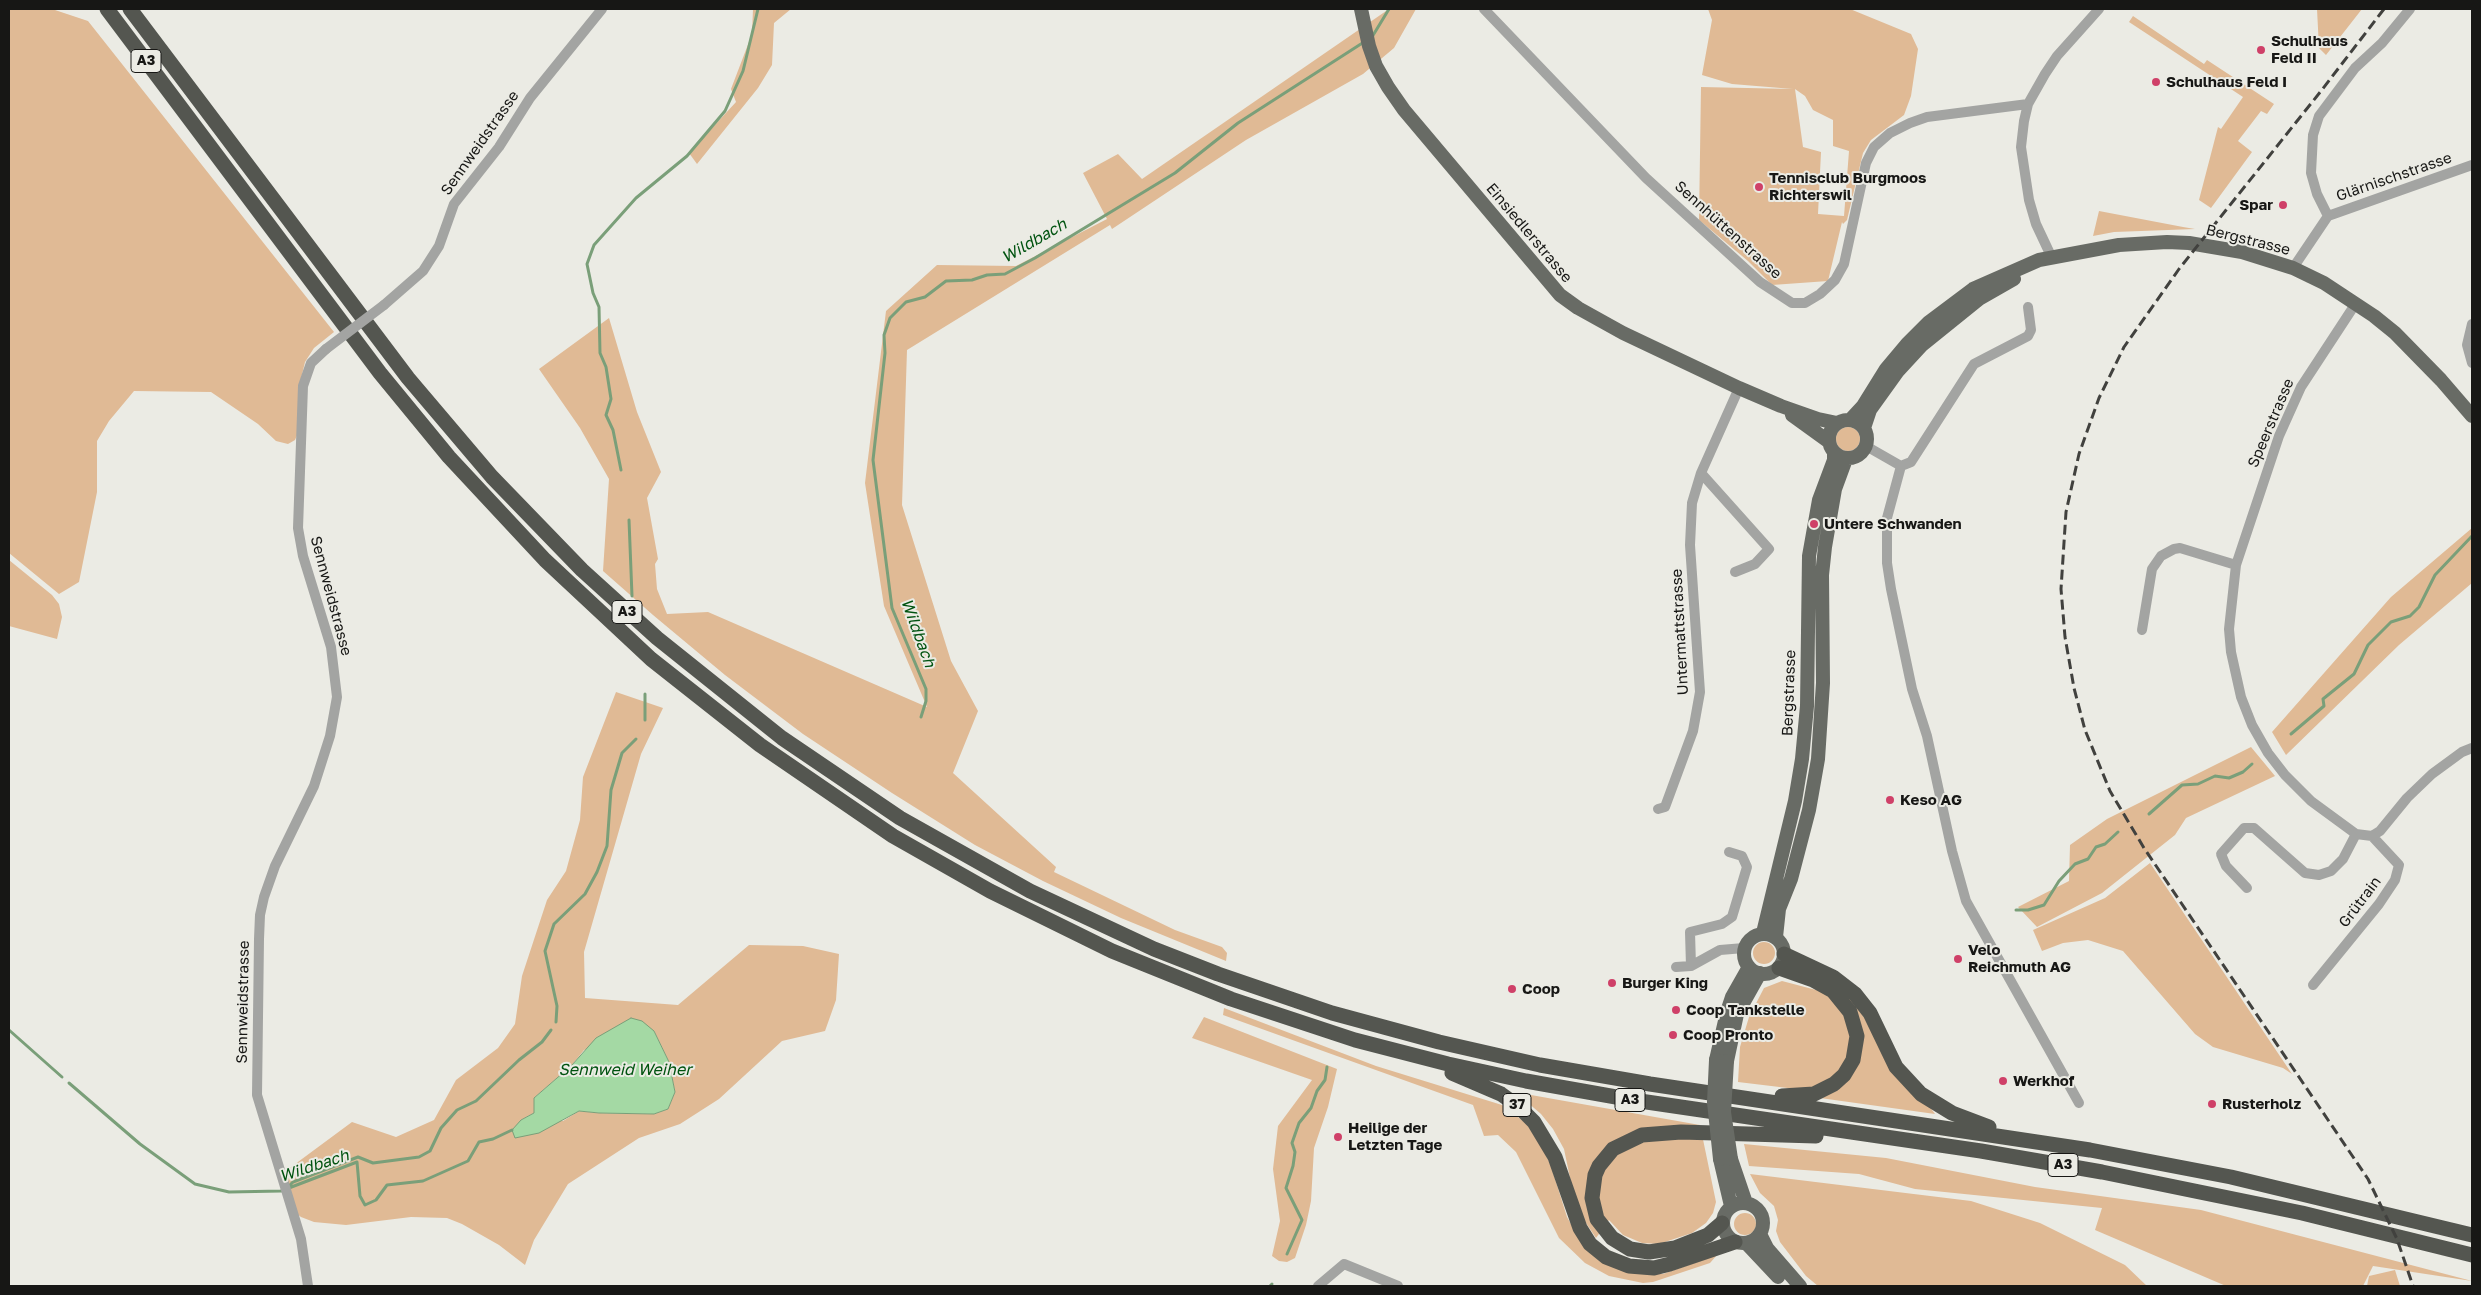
<!DOCTYPE html>
<meta charset="utf-8">
<style>
body{margin:0}
#map{position:relative;width:2481px;height:1295px;overflow:hidden;background:#ebebe4;font-family:"Golos Text",sans-serif}
canvas{display:block}
.frame{position:absolute;inset:0;border:10px solid #171715;pointer-events:none}
</style>
<div id="map">
<canvas width="2481" height="1295"></canvas>
<div class="frame"></div>
</div>
<script>
const ctx = document.querySelector('canvas').getContext('2d');
ctx.lineJoin = 'round';
function fillPath(path, color) { ctx.fillStyle = color; ctx.fill(path, 'evenodd'); }
const shape = rows => new Path2D(rows.map(r => 'M' + r).join(''));
function strokePath(path, color, width, dash) { ctx.strokeStyle = color; ctx.lineWidth = width; ctx.lineCap = dash ? 'butt' : 'round'; ctx.setLineDash(dash || []); ctx.stroke(path); }
function label(font, color, halo, rows, align = 'center') {
  ctx.font = font + ' "Golos Text",sans-serif'; ctx.lineWidth = 4; ctx.setLineDash([]); ctx.textBaseline = 'middle'; ctx.strokeStyle = halo; ctx.fillStyle = color; for (const [text, x, y, turn = 0] of rows) {
    ctx.save(); ctx.translate(x, y); ctx.rotate((+turn || 0) * Math.PI / 180); ctx.textAlign = isNaN(turn) ? turn : align; if (halo) ctx.strokeText(text, 0, 0); ctx.fillText(text, 0, 0); ctx.restore();
  }
}
fillPath(shape([
 [9,9,52,9,88,21,334,332,314,348,305,362,300,383,298,433,295,440,288,444,276,441,258,424,211,392,134,391,109,421,97,441,97,492,79,582,59,594,9,553],
 [753,9,791,9,774,23,772,65,758,88,697,164,689,153,736,102,731,89,752,34],
 [1389,9,1416,9,1394,48,1363,74,1246,140,1112,229,1110,225,907,350,902,505,951,661,978,711,953,773,1056,867,1054,872,1175,930,1222,947,1227,953,1226,961,1121,918,1043,881,975,845,892,793,803,734,725,675,653,615,603,571,609,479,580,428,539,369,609,318,637,412,661,472,647,498,658,559,655,564,657,589,667,614,708,612,927,707,884,606,865,483,886,311,937,265,1016,266,1107,219,1083,173,1118,154,1142,179],
 [1708,9,1850,9,1911,34,1918,49,1911,96,1904,115,1871,140,1863,153,1847,220,1843,224,1842,222,1828,281,1772,285,1748,261,1699,220,1701,87,1793,89,1732,84,1702,75,1712,20],
 [1795,89,1805,96,1813,110,1833,120,1833,146,1849,151,1844,216,1818,214,1821,152,1803,147],
 [2317,9,2362,9,2326,55,2319,48],
 [2133,16,2204,64,2207,60,2274,104,2267,114,2261,111,2238,141,2252,152,2211,208,2199,200,2218,127,2221,129,2243,97,2129,22],
 [2099,211,2183,227,2195,229,2114,232,2093,236],
 '1836 439a12 12 0 1 1 24 0a12 12 0 1 1-24 0Z',
 [2472,528,2472,583,2399,645,2286,755,2272,732,2391,597],
 [9,560,52,595,59,604,62,617,57,639,9,626],
 [616,692,663,708,641,754,584,952,585,998,678,1005,749,945,803,946,839,954,836,1000,825,1031,782,1041,719,1099,680,1124,639,1138,568,1184,534,1240,525,1265,499,1245,462,1224,447,1218,411,1217,346,1225,314,1222,301,1217,297,1214,283,1173,352,1122,396,1137,434,1120,456,1080,498,1048,515,1024,522,976,547,900,566,871,580,820,583,777],
 [654,1031,669,1062,675,1092,668,1109,654,1114,599,1113,579,1111,563,1121,521,1120,534,1113,534,1098,572,1065,584,1050],
 [2251,747,2275,776,2186,818,2175,835,2102,893,2037,927,2018,907,2069,881,2070,845,2107,819],
 [2150,863,2292,1074,2283,1068,2213,1047,2195,1034,2123,951,2088,940,2063,943,2042,951,2033,930,2105,898],
 '1753 953a11 11 0 1 1 22 0a11 11 0 1 1-22 0Z',
 [1782,981,1820,991,1845,991,1935,1114,1820,1098,1796,1089,1738,1082,1740,1047,1749,1017,1764,988],
 [1224,1008,1376,1066,1502,1105,1527,1124,1536,1134,1551,1166,1567,1217,1580,1240,1641,1274,1663,1274,1717,1255,1710,1263,1653,1282,1643,1283,1609,1276,1585,1263,1559,1238,1516,1152,1498,1135,1484,1136,1473,1105,1223,1015],
 [1204,1017,1337,1069,1328,1107,1314,1148,1311,1201,1306,1225,1295,1258,1287,1262,1279,1261,1272,1256,1280,1221,1273,1169,1278,1126,1312,1080,1192,1038],
 [1531,1095,1700,1125,1716,1202,1713,1213,1706,1223,1692,1233,1659,1244,1642,1243,1623,1235,1609,1220,1596,1238,1584,1220,1574,1197,1564,1149,1553,1129,1541,1114,1527,1102],
 [1744,1144,1886,1158,2035,1187,2201,1210,2472,1281,2373,1266,2363,1286,2226,1286,2095,1230,2102,1208,1915,1189,1859,1174,1749,1166],
 [1750,1174,1971,1201,2040,1223,2125,1265,2147,1286,1818,1286,1806,1276,1780,1242,1776,1231,1778,1220,1774,1206,1760,1193],
 '1734 1224a11 11 0 1 1 22 0a11 11 0 1 1-22 0Z',
 [2395,1270,2400,1286,2367,1286,2369,1276]
]), '#e0ba95');
const water = shape([
 [631,1018,642,1021,654,1031,669,1062,675,1092,668,1109,654,1114,599,1113,579,1111,539,1133,515,1138,512,1130,521,1120,534,1113,534,1098,572,1065,596,1038,631,1018]
]);
fillPath(water, '#a4d9a4');
strokePath(water, '#7a9f79', 1);
strokePath(shape([
 [1372,37,1389,9],
 [621,470,613,430,606,415,611,399,606,367,600,353,599,307,593,293,587,264,594,245,636,198,687,156,725,111,743,71,758,9],
 [629,520,632,596],
 [645,694,645,720],
 [921,717,926,701,926,689,892,608,873,460,885,353,884,335,890,318,906,302,925,297,946,281,972,280,987,275,1005,274,1035,258,1175,173,1238,123,1364,42],
 [2291,734,2324,706,2323,699,2354,674,2368,645,2391,622,2410,616,2419,607,2435,575,2472,536],
 [2149,814,2182,785,2198,784,2215,776,2229,778,2243,772,2252,764],
 [2016,910,2028,910,2044,905,2059,881,2075,864,2088,859,2096,847,2105,844,2118,832],
 [556,1022,557,1006,545,951,554,924,585,894,597,872,607,846,611,790,622,753,636,739],
 [9,1030,62,1077],
 [69,1083,140,1144,195,1184,229,1192,281,1191,357,1162,360,1196,365,1205,376,1200,387,1185,423,1181,468,1161,479,1142,493,1139,512,1130],
 [288,1187,293,1182,358,1157,373,1163,419,1157,430,1151,441,1128,457,1110,476,1101,519,1060,542,1042,551,1030],
 [1287,1254,1302,1220,1286,1188,1293,1166,1295,1152,1292,1143,1299,1123,1311,1108,1317,1091,1325,1080,1327,1067],
 [1270,1286,1272,1284]
]), '#7a9f79', 3);
strokePath(shape([
 [1484,9,1646,178,1760,282,1792,303,1805,303,1820,294,1835,280,1844,264,1866,163,1874,147,1890,133,1910,123,1927,117,2028,104],
 [2328,216,2317,194,2311,173,2313,135,2319,116,2355,68,2382,43,2410,9],
 [2052,258,2036,224,2029,200,2021,147,2024,121,2028,104,2045,74,2057,56,2099,9],
 [2293,268,2328,216,2472,165],
 [2356,303,2301,387,2279,436,2236,565,2229,629,2231,652,2241,697,2252,725,2268,753,2285,775,2311,801,2356,834,2372,836],
 [384,305,423,271,439,246,454,204,499,147,530,98,602,9],
 [2472,324,2467,345,2472,363],
 [1866,446,1901,466,1887,518,1887,563,1891,589,1912,689,1927,736,1952,851,1966,901,2079,1103],
 [1901,466,1911,462,1974,364,2028,336,2031,330,2028,307],
 [1701,473,1769,549,1755,564,1735,572],
 [2142,630,2152,569,2161,556,2174,549,2180,548,2236,565],
 [1658,809,1665,807,1693,731,1700,692,1690,545,1692,503,1701,473,1739,388],
 [2372,836,2380,831,2407,798,2432,774,2462,752,2472,748],
 [2247,888,2226,866,2221,854,2244,828,2254,828,2305,873,2319,875,2331,871,2343,859,2356,834],
 [1691,966,1690,932,1722,924,1732,917,1747,867,1742,856,1729,852],
 [1676,967,1691,966,1720,950,1744,948],
 [2313,985,2379,904,2395,880,2399,865,2372,836],
 [308,1286,301,1239,257,1095,259,939,260,915,264,897,275,866,314,786,330,736,337,697,331,647,303,556,298,528,303,386,311,363,326,349],
 [1318,1286,1344,1264,1398,1286]
]), '#a3a4a2', 10);
strokePath(shape([
 [1361,9,1369,46,1376,66,1388,87,1404,110,1560,295,1578,308,1623,333,1739,388,1781,406,1818,419,1837,423],
 [1792,415,1828,441],
 '1829 439a19 19 0 1 1 38 0a19 19 0 1 1-38 0Z',
 [1850,420,1863,406,1886,369,1907,344,1929,322,1973,289,2039,260,2119,245,2167,242,2189,243,2242,252,2293,268,2324,283,2374,316,2395,333,2441,380,2472,416],
 [1864,428,1870,410,1898,371,1922,345,1979,299,2014,279],
 [1763,933,1795,801,1802,759,1807,706,1809,556,1819,500,1834,460,1834,453],
 '1744 954a20 20 0 1 1 40 0a20 20 0 1 1-40 0Z',
 [1776,937,1779,909,1791,879,1809,810,1818,759,1823,683,1822,575,1825,547,1835,489,1846,459],
 [1716,1060,1727,1012,1732,997,1749,967],
 [1727,1061,1737,1014,1760,973],
 [1720,1159,1731,1206],
 [1731,1159,1746,1203],
 '1723 1223a20 20 0 1 1 40 0a20 20 0 1 1-40 0Z',
 [1760,1234,1767,1248,1800,1286],
 [1746,1243,1778,1277]
]), '#686b65', 14);
strokePath(shape([
 [107,9,380,373,449,457,545,560,651,659,760,745,893,836,990,891,1112,951,1231,999,1355,1040,1448,1064,1526,1081,1633,1100,1981,1151,2102,1172,2302,1213,2472,1255],
 [130,9,408,378,492,477,582,570,657,638,782,738,900,818,1030,891,1154,949,1218,974,1332,1013,1439,1042,1540,1065,1650,1084,2090,1150,2231,1177,2472,1235],
 [1784,954,1833,977,1855,994,1870,1013,1896,1067,1921,1094,1952,1113,1989,1127],
 [1779,968,1813,980,1833,991,1850,1012,1857,1036,1853,1060,1844,1075,1834,1084,1814,1094,1782,1096],
 [1452,1073,1501,1094,1519,1107,1534,1122,1555,1157,1580,1228,1590,1244,1606,1257,1629,1266,1654,1268,1670,1264,1735,1242],
 [1722,1223,1708,1235,1675,1248,1649,1252,1630,1249,1612,1238,1597,1219,1592,1198,1595,1175,1599,1166,1613,1149,1642,1135,1681,1132,1816,1136]
]), '#545650', 15);
strokePath(shape([
 [2384,9,2321,91,2179,269,2124,347,2099,398,2079,454,2066,512,2061,589,2065,637,2074,688,2085,730,2110,791,2144,848,2368,1179,2397,1239,2413,1286]
]), '#41413e', 3, [10, 5]);
strokePath(shape([
 [326,349,384,305]
]), '#a3a4a2', 10);
strokePath(shape([
 [1716,1060,1714,1102,1720,1159],
 [1727,1061,1724,1112,1731,1159]
]), '#686b65', 14);
for (const [x, y, r, color] of [
 [2261,50,5,"#cf4068"],
 [2156,82,5,"#cf4068"],
 [1759,187,5,"#cf4068"],
 [2283,205,5,"#cf4068"],
 [1814,524,5,"#cf4068"],
 [1890,800,5,"#cf4068"],
 [1958,959,5,"#cf4068"],
 [1612,983,5,"#cf4068"],
 [1512,989,5,"#cf4068"],
 [1676,1010,5,"#cf4068"],
 [1673,1035,5,"#cf4068"],
 [2003,1081,5,"#cf4068"],
 [2212,1104,5,"#cf4068"],
 [1338,1137,5,"#cf4068"]
]) { const dot = new Path2D(); dot.arc(x, y, r, 0, 2 * Math.PI); ctx.fillStyle = color; ctx.fill(dot); strokePath(dot, '#ebebe4', 2); }
for (const [x, y, w] of [
 [146,61,30],
 [627,612,30],
 [1630,1100,30],
 [1517,1105,28],
 [2063,1165,30]
]) { const box = new Path2D(); box.roundRect(x - w / 2, y - 11.5, w, 23, 4); ctx.fillStyle = '#ebebe4'; ctx.fill(box); strokePath(box, '#171715', 1); }
label('bold 14px', '#171715', null, [
 ["A3",146,61],
 ["A3",627,612],
 ["A3",1630,1100],
 ["37",1517,1105],
 ["A3",2063,1165]
]);
label('bold 15px', '#171715', '#ebebe4', [
 ["Schulhaus",2271,41],
 ["Feld II",2271,58],
 ["Schulhaus Feld I",2166,82],
 ["Tennisclub Burgmoos",1769,178],
 ["Richterswil",1769,195],
 ["Spar",2273,205,"right"],
 ["Untere Schwanden",1824,524],
 ["Keso AG",1900,800],
 ["Velo",1968,950],
 ["Reichmuth AG",1968,967],
 ["Burger King",1622,983],
 ["Coop",1522,989],
 ["Coop Tankstelle",1686,1010],
 ["Coop Pronto",1683,1035],
 ["Werkhof",2013,1081],
 ["Rusterholz",2222,1104],
 ["Heilige der",1348,1128],
 ["Letzten Tage",1348,1145]
], 'left');
label('15px', '#171715', '#ebebe4', [
 ["Sennweidstrasse",480,143,-55],
 ["Glärnischstrasse",2394,177,-19],
 ["Sennhüttenstrasse",1728,230,42],
 ["Einsiedlerstrasse",1529,233,50],
 ["Bergstrasse",2248,240,14],
 ["Speerstrasse",2271,423,-67],
 ["Sennweidstrasse",331,596,75],
 ["Untermattstrasse",1680,632,-93],
 ["Bergstrasse",1789,693,-88],
 ["Grütrain",2360,902,-53],
 ["Sennweidstrasse",243,1002,-89]
]);
label('italic 16px', '#005310', '#ebebe4', [
 ["Wildbach",1034,241,-30],
 ["Wildbach",918,633,70],
 ["Sennweid Weiher",625,1070],
 ["Wildbach",314,1166,-18]
]);
</script>
